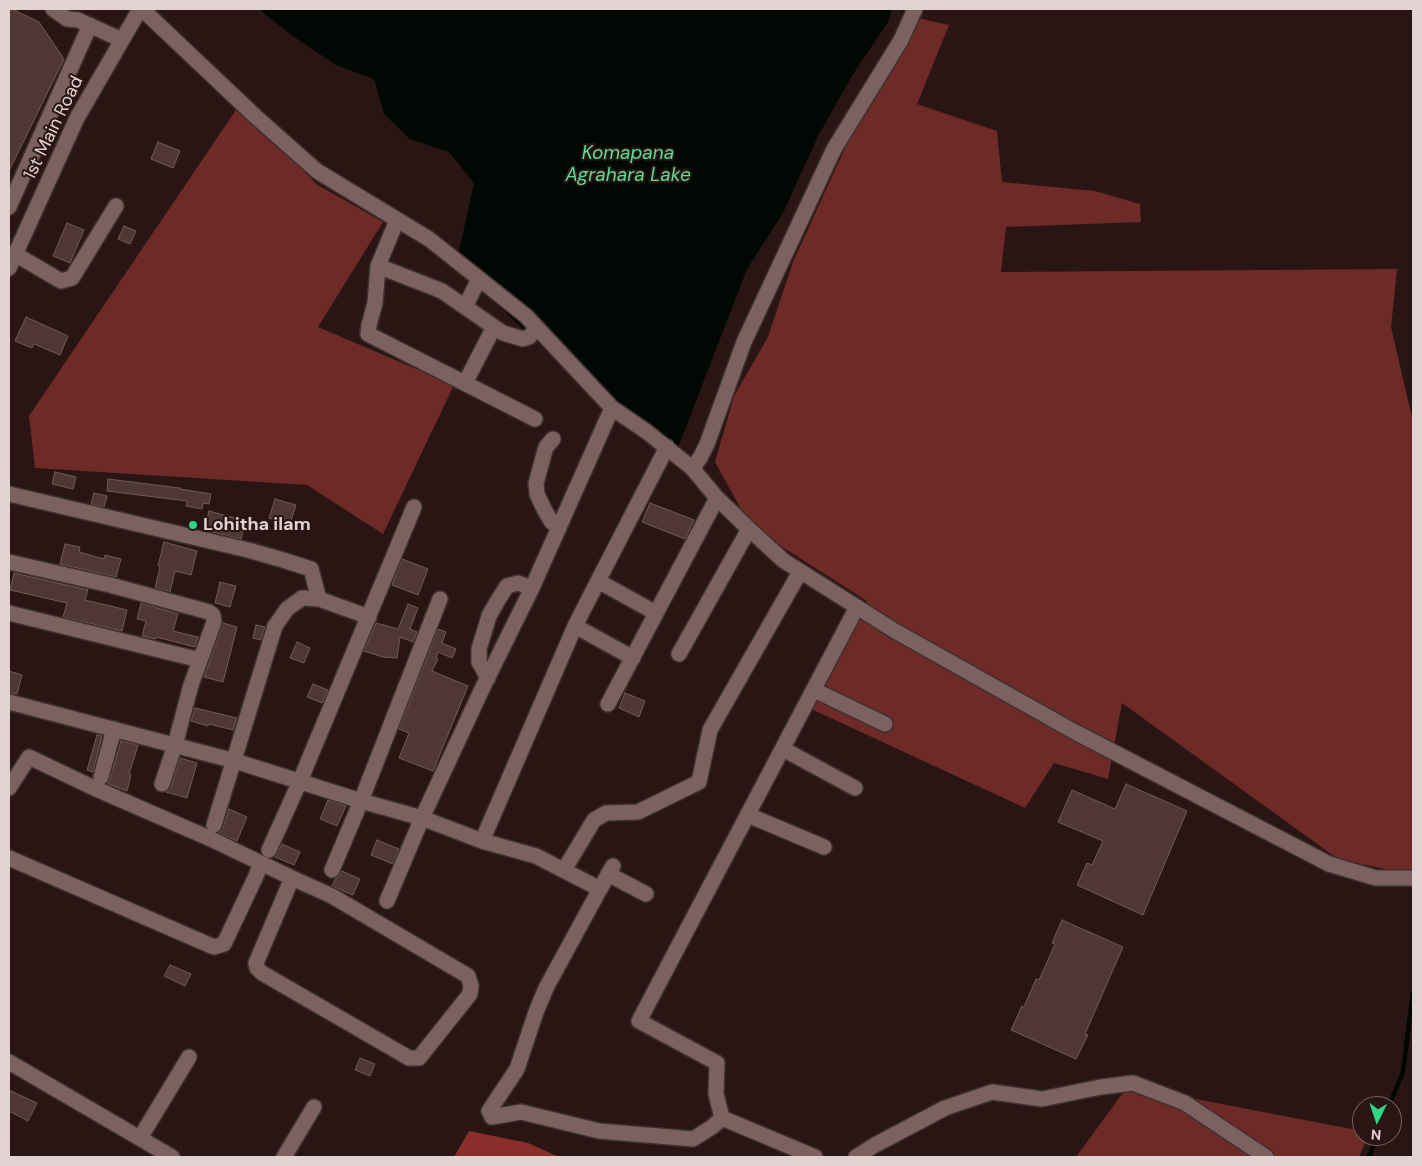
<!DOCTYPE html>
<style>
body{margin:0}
#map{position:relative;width:1422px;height:1166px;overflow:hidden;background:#291513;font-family:"DM Sans",sans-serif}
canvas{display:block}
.frame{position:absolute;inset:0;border:10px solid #e1d3d1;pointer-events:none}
.north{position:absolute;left:1352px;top:1096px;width:50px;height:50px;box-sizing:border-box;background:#291513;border:1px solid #73615f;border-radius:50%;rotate:184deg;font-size:14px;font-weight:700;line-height:20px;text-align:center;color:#e1d3d1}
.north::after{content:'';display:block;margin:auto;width:18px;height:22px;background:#2bd884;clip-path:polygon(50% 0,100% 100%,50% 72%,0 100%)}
</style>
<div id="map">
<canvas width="1422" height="1166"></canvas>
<div class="frame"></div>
<div class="north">N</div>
</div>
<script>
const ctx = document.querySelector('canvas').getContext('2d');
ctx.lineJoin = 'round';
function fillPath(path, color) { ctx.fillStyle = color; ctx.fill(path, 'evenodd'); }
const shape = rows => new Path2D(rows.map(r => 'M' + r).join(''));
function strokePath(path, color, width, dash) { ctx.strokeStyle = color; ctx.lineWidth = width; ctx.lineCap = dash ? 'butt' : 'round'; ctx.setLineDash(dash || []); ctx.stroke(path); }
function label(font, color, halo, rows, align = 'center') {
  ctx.font = font + ' "DM Sans",sans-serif'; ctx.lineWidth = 4; ctx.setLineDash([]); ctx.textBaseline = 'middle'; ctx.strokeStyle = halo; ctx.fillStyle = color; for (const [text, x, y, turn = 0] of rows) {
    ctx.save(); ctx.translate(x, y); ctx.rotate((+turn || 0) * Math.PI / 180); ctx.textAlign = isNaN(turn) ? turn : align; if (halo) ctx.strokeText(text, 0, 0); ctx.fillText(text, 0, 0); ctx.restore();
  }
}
fillPath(shape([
 [918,18,949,25,917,104,997,131,1002,182,1095,191,1140,204,1141,222,1006,227,1001,272,1397,269,1391,327,1413,422,1413,875,1338,859,1122,703,1108,779,1054,763,1025,808,809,708,867,601,751,527,715,462,734,396,768,337,793,262,851,135],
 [240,104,316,184,383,222,318,327,454,385,383,534,307,485,35,468,29,416],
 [1128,1086,1362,1131,1362,1136,1368,1136,1359,1157,1076,1157]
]), '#6e2a26');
fillPath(shape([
 [469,1131,528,1143,559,1157,454,1157]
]), '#8a2e2b');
fillPath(shape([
 [259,9,892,9,888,22,853,74,818,136,783,213,747,269,672,463,519,325,456,266,474,183,449,152,410,139,384,114,374,79,336,65,290,34]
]), '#010803');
strokePath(shape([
 [1389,1106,1403,1072,1413,992],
 [1369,1157,1377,1136]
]), '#010803', 4.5);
const building = shape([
 [9,9,12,9,39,22,64,59,9,171,9,9],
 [158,142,180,151,173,168,151,159,158,142],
 [67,223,84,230,70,263,53,256,67,223],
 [124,226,136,231,130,244,118,239,124,226],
 [26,317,68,336,60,355,34,344,32,348,15,341,26,317],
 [55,472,76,477,73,489,52,484,55,472],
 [108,479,180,488,180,489,211,494,209,504,203,503,202,509,186,506,187,501,107,491,108,479],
 [94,493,107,496,104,507,91,504,94,493],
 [275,499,296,505,290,524,269,518,275,499],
 [650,503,694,520,685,539,642,522,650,503],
 [209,511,246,521,241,539,204,530,209,511],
 [164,542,197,551,191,575,175,571,170,592,155,588,160,567,158,566,164,542],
 [65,544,80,547,79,552,104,559,105,555,121,559,116,577,60,564,65,544],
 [402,559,428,569,418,595,392,585,402,559],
 [14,573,88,590,85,600,127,610,122,631,63,617,67,603,10,590,14,573],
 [220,582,236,586,230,607,215,603,220,582],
 [141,603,178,614,173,631,198,637,195,647,156,637,156,639,142,636,146,621,137,619,141,603],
 [408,604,418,608,410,629,417,632,413,642,400,637,397,658,383,657,364,651,376,623,398,629,408,604],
 [223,623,237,627,223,682,204,677,223,623],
 [256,625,265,627,261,640,253,638,256,625],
 [438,629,446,632,442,643,456,649,452,658,438,652,436,658,438,659,432,671,468,686,433,771,399,758,409,733,399,729,438,629],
 [297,642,310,648,304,663,290,658,297,642],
 [9,671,22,675,17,694,9,693,9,671],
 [313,684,328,690,322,703,307,697,313,684],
 [625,693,645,701,639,717,619,708,625,693],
 [195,708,237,718,233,730,209,724,208,726,191,721,195,708],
 [97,735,102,736,93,772,87,770,97,735],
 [121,741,138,745,129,774,131,775,127,791,108,784,110,779,121,741],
 [180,758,197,763,187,798,166,792,171,787,180,758],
 [1126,784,1187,811,1143,915,1077,885,1087,863,1092,865,1103,841,1058,822,1072,790,1115,809,1126,784],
 [328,800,346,806,337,826,320,819,328,800],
 [229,809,247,817,237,841,219,833,223,828,229,809],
 [377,840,399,849,393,864,371,855,377,840],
 [282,844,300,852,294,865,275,857,282,844],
 [342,871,360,879,353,895,332,886,336,878,338,877,342,871],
 [1062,920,1123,947,1085,1034,1088,1035,1076,1059,1011,1030,1022,1006,1024,1007,1036,979,1039,980,1055,944,1052,943,1062,920],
 [170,965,191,974,185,986,164,976,170,965],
 [360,1058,375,1064,370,1076,355,1070,360,1058],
 [9,1090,37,1103,28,1121,9,1111,9,1090]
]);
fillPath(building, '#4e3735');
strokePath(building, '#735a57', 1);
const minor = shape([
 [53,9,67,19,78,20,122,40],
 [142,9,255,116,317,171,429,239,526,316,612,408],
 [9,207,90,25],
 [397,220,378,266,375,303,369,325,368,334,535,419],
 [15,254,61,281,72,278,116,206],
 [378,266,442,291,494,327,465,383],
 [9,268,77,118,140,9],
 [465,307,479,279],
 [494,327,503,333,523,339,529,337,537,328],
 [553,439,546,447,536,483,537,494,544,509,551,521,559,528],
 [692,468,700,458,707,444,744,342,834,149,901,40,915,9],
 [9,494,248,550,283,560,311,569,319,599],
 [717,498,749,529,784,561,895,631,1075,732,1329,864,1376,878,1413,878],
 [9,562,110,585,209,612,213,615,214,622,191,685,175,745,162,784],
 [598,581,656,613],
 [9,613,200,660],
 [575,626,633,658],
 [679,654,749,529],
 [488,678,479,662,479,649,489,616,498,600,507,586,518,583,532,588],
 [814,690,885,724],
 [9,702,235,761,361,801,422,818,482,841,536,856,600,889,613,866],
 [783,749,855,788],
 [101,777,114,729],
 [9,788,29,757,94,788,211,839,292,878,332,896,468,976,471,986,470,994,419,1058,409,1058,262,973,257,968,256,963,292,878],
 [748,815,824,847],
 [214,825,275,626,287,609,302,598,319,599,369,617],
 [482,841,575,626,598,581,667,447],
 [269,850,300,781,414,507],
 [9,858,214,947,224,944,256,876,261,863],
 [332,870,361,801,440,599],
 [564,870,594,820,606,813,638,812,699,782,710,730,800,572],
 [608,874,646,894],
 [600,889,546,988,536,1012,517,1069,489,1111,492,1117,521,1112,599,1131,693,1139,712,1127,722,1118,815,1157],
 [387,901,422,818,483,687,532,588,612,408,647,432,692,468,717,498,608,704],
 [9,1062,172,1157],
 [722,1118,716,1094,717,1063,639,1021,857,607],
 [140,1138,189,1057],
 [284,1157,314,1107],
 [856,1157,875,1145,945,1108,992,1092,1042,1099,1101,1087,1133,1083,1185,1103,1266,1157]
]);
strokePath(minor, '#3f3030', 18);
strokePath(minor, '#7b615f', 15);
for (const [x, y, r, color] of [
 [193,525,5,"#2bd884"]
]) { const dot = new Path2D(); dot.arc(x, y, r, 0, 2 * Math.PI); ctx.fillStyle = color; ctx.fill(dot); strokePath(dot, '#291513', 2); }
label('18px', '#e1d3d1', '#291513', [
 ["1st Main Road",54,128,-64]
]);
label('bold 18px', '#e1d3d1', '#291513', [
 ["Lohitha ilam",203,525]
], 'left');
label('italic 19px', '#5ade94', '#291513', [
 ["Komapana",628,154],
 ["Agrahara Lake",628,176]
]);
</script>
